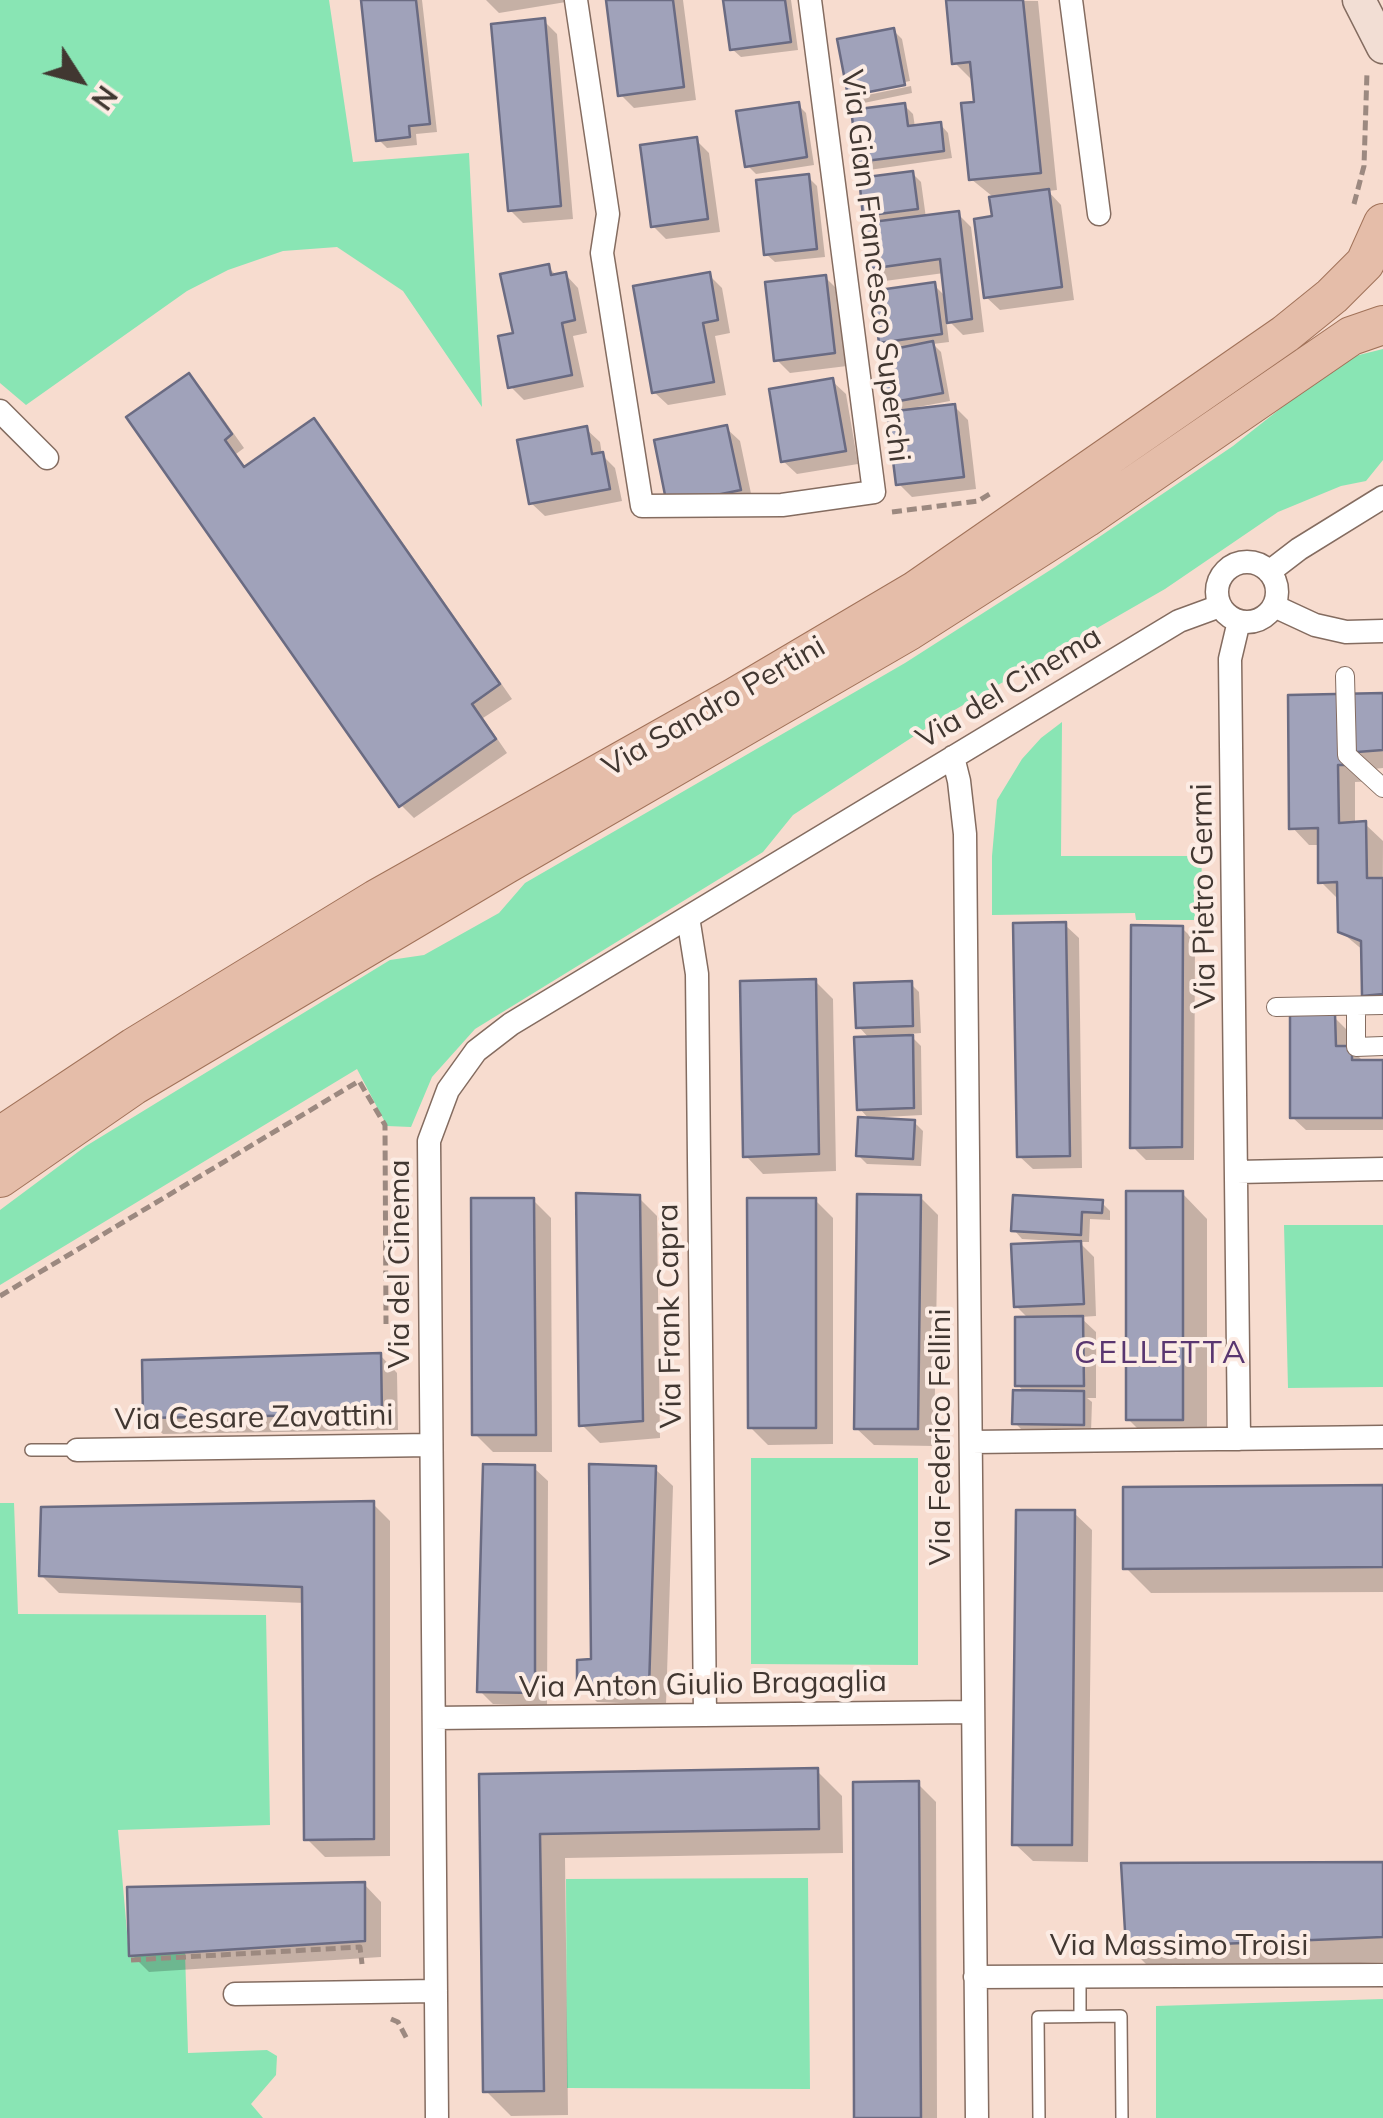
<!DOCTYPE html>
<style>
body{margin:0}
#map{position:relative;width:1383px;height:2118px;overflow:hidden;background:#f7dccf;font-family:Mulish,sans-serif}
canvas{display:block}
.north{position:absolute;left:30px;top:30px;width:100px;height:100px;-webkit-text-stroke:8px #fcece4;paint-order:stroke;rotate:126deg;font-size:28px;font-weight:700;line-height:40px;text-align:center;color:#413731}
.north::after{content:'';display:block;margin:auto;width:35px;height:45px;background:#413731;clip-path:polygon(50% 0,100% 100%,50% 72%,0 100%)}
</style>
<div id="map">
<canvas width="1383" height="2118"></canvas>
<div class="north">N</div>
</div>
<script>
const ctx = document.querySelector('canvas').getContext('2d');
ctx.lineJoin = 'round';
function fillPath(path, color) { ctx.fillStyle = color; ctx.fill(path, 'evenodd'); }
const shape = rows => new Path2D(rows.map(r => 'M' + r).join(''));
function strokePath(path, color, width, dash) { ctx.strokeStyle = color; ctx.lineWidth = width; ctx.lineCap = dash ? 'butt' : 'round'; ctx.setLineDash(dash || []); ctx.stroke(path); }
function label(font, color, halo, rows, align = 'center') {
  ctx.font = font + ' Mulish,sans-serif'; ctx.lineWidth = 8; ctx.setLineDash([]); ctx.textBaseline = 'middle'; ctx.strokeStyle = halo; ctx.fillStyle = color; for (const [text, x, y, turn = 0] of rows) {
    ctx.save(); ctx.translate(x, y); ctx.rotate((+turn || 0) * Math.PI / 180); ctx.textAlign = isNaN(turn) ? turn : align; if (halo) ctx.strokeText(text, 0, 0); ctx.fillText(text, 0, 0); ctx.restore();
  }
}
fillPath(shape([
 [0,0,329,0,353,162,469,153,482,407,403,291,337,247,283,251,228,270,187,291,26,405,0,383],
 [1383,349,1383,460,1366,481,1341,486,1278,512,1165,589,951,712,793,815,763,852,475,1029,432,1077,411,1127,387,1126,357,1069,0,1285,0,1210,86,1146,390,960,424,955,499,913,525,883,905,663,1055,567,1233,446,1343,359],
 [1062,722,1061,856,1201,856,1204,920,1136,920,1135,913,992,915,992,856,997,800,1022,759,1041,738],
 [1284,1225,1383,1225,1383,1387,1288,1388],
 [751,1458,918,1458,918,1665,751,1664],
 [0,1503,14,1503,18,1614,266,1615,270,1825,118,1830,129,1955,185,1952,188,2053,267,2050,277,2056,276,2075,251,2104,263,2118,0,2118],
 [808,1878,810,2089,567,2088,566,1879],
 [1383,1999,1383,2118,1156,2118,1156,2006]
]), '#89e5b4');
fillPath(shape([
 [363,0,422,0,437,132,416,134,417,145,387,148,379,140],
 [486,0,566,0,566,2,499,13],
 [609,0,683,0,696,100,634,108,621,95],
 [726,0,791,0,798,50,741,57,732,49],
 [949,0,1038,1,1057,190,1048,191,1061,205,1074,300,1000,310,986,297,994,218,992,196,971,179,976,105,973,81,955,63],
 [544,21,557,34,573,219,523,223,510,210],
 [893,30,902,39,910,81,853,93,853,98,911,86,912,93,859,104,850,95],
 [798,105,806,113,814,165,756,174,748,166],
 [904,105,913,114,915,127,940,124,948,133,952,158,869,170,860,161],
 [696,140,709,153,720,232,666,239,653,226],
 [913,174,921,182,926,218,958,214,971,227,984,332,963,335,946,318,949,342,933,344,941,352,950,401,918,407,919,411,954,406,968,420,976,489,912,497,899,484,902,413,891,402,891,352,881,341,934,285,947,298,944,273,885,281,872,267,875,224,866,215],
 [808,177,817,186,825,257,775,262,766,254],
 [548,267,557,276,565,274,578,288,587,333,573,336,584,387,524,400,510,386,516,335],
 [709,275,722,288,730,333,715,336,726,395,668,405,654,392],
 [825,277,838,290,847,366,790,373,776,359],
 [189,376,202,389,244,448,236,454,246,468,313,421,327,434,512,699,483,718,507,753,414,818,401,805],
 [832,381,846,394,858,464,797,474,783,461],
 [726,428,740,441,753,503,682,517,669,504],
 [586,429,600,442,602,455,615,468,622,501,545,516,531,503],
 [1383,696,1383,768,1374,769,1375,781,1355,782,1355,824,1365,824,1383,841,1382,1012,1364,995,1364,951,1340,931,1338,899,1321,882,1320,845,1309,845,1292,827],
 [1065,925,1079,938,1082,1168,1033,1169,1019,1156],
 [1182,928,1195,941,1194,1160,1146,1160,1133,1147],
 [815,981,833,999,836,1171,763,1174,746,1156],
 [911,984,919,992,921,1033,909,1034,921,1046,922,1115,885,1117,885,1121,914,1122,923,1131,921,1166,867,1164,858,1155,870,1120,860,1109,870,1039,859,1027],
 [1334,1017,1347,1030,1351,1049,1365,1063,1383,1063,1383,1130,1306,1130,1292,1117],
 [1182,1193,1207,1219,1207,1445,1154,1445,1128,1419],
 [920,1197,938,1215,934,1446,874,1445,856,1428],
 [639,1198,657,1216,660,1438,600,1443,582,1425],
 [533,1200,551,1218,552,1452,493,1452,475,1434],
 [815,1200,833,1218,833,1444,768,1445,750,1427],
 [1102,1203,1110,1211,1110,1220,1090,1219,1089,1242,1079,1242,1094,1257,1096,1316,1080,1317,1096,1332,1096,1398,1087,1398,1092,1402,1091,1432,1023,1431,1015,1423,1025,1393,1018,1385,1029,1319,1016,1306,1056,1241,1022,1239,1014,1230],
 [380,1355,397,1373,398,1430,163,1434,145,1417],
 [534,1468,548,1481,547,1705,493,1704,480,1691],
 [655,1469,673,1486,666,1705,597,1702,580,1685,594,1662],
 [1383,1488,1383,1592,1151,1593,1126,1568],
 [373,1504,390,1521,390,1856,325,1857,307,1839,305,1603,59,1593,41,1575],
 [1074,1513,1092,1530,1088,1862,1033,1861,1015,1844],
 [817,1771,842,1796,843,1853,565,1858,568,2115,511,2116,486,2091,481,1777],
 [918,1784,936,1802,937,2118,857,2118],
 [1383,1865,1383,1962,1154,1972,1129,1947],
 [364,1884,381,1902,381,1957,149,1972,132,1955]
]), '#0003');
const building = shape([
 [361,0,416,0,430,124,409,126,410,137,376,141,361,0],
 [606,0,673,0,684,87,618,96,606,0],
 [723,0,785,0,791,42,730,50,723,0],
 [946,0,1023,0,1041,173,969,180,961,103,974,102,970,62,952,64,946,0],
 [545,18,561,206,508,211,491,24,545,18],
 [894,28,905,85,848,96,837,39,894,28],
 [799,102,807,157,745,167,736,111,799,102],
 [905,103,908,126,941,122,944,151,858,162,851,110,905,103],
 [697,137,708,219,651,227,640,145,697,137],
 [913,171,918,209,863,216,859,178,913,171],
 [809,174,817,249,764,255,756,180,809,174],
 [1049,189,1062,287,984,298,974,219,992,216,989,197,1049,189],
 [959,211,972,319,947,323,940,259,869,269,864,223,959,211],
 [549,264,551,275,566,272,575,320,562,323,572,375,508,388,498,336,513,333,500,274,549,264],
 [710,272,718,320,703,323,714,382,652,393,633,286,710,272],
 [826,275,835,353,774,361,765,282,826,275],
 [935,282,942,334,879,343,872,291,935,282],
 [933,341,943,393,888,403,879,352,933,341],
 [189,373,232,434,225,440,244,467,314,418,500,684,472,704,496,739,399,807,126,417,189,373],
 [833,378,846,451,781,462,769,389,833,378],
 [955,404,964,477,896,485,887,412,955,404],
 [727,425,741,490,667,505,654,440,727,425],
 [587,426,592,454,603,452,610,489,529,504,517,440,587,426],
 [1383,693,1383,750,1357,752,1359,765,1338,765,1339,823,1366,821,1367,878,1383,878,1383,994,1362,996,1361,941,1338,932,1337,882,1318,883,1318,828,1289,829,1288,695,1383,693],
 [1066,922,1070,1156,1017,1157,1013,923,1066,922],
 [1131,925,1183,926,1182,1147,1130,1148,1131,925],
 [816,979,819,1154,743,1157,740,981,816,979],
 [912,981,913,1026,856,1028,854,983,912,981],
 [1335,1014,1336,1046,1352,1046,1352,1060,1383,1060,1383,1118,1290,1118,1290,1015,1335,1014],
 [913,1035,914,1108,857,1110,854,1037,913,1035],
 [858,1117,915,1120,913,1159,856,1156,858,1117],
 [1126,1191,1183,1191,1183,1420,1126,1420,1126,1191],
 [576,1193,640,1195,643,1421,579,1426,576,1193],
 [857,1194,921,1195,918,1429,854,1429,857,1194],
 [1013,1195,1103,1200,1102,1213,1082,1212,1081,1235,1011,1231,1013,1195],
 [471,1198,534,1198,536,1435,472,1435,471,1198],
 [747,1198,816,1198,816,1428,748,1428,747,1198],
 [1081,1241,1084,1304,1014,1307,1011,1244,1081,1241],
 [1083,1316,1084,1386,1015,1386,1015,1317,1083,1316],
 [381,1353,382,1414,143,1418,142,1360,381,1353],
 [1013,1390,1084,1391,1084,1425,1012,1424,1013,1390],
 [483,1464,535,1465,535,1693,477,1692,483,1464],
 [589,1464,656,1466,649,1688,577,1686,577,1660,591,1659,589,1464],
 [1383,1485,1383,1567,1123,1569,1123,1487,1383,1485],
 [374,1501,374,1839,304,1840,302,1587,39,1576,41,1507,374,1501],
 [1016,1510,1075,1510,1072,1845,1012,1845,1016,1510],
 [818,1768,819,1829,540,1834,544,2091,483,2092,479,1774,818,1768],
 [919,1781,921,2118,854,2118,853,1782,919,1781],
 [1383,1862,1383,1937,1126,1948,1121,1863,1383,1862],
 [365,1882,365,1941,129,1956,127,1887,365,1882]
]);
fillPath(building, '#a0a2ba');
strokePath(building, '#6a6b82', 2.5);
const service = shape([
 [31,1450,77,1450],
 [1080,2016,1080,1977],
 [1039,2118,1038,2017,1121,2016,1122,2118]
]);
const pedestrian = shape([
 [1345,676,1347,755,1383,788],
 [1356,1006,1356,1047,1383,1046],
 [1276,1007,1383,1005]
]);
const minor = shape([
 [576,0,608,214,602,253,642,506,782,505,874,492,810,0],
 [1071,0,1099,214],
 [0,411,47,458],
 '1217 592a30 30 0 1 1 60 0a30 30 0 1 1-60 0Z',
 [1269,572,1299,549,1383,497],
 [1274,606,1315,625,1346,632,1383,631],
 [1239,621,1230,659,1239,1439],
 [953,757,959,781,965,834,977,2118],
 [688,917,697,974,705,1715],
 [1237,1172,1383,1169],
 [972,1442,1383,1437],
 [77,1450,431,1445],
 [434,1718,973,1712],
 [975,1977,1383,1975],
 [235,1994,436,1991],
 [437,2118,429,1141,448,1090,476,1051,511,1024,1179,621,1220,606]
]);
const secondary = shape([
 [1359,0,1383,47]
]);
const primary = shape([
 [0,1136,134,1047,376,899,735,697,916,590,1285,334,1332,296,1365,263,1383,223],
 [0,1178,133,1086,505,865,909,631,1086,518,1351,336,1383,325]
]);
strokePath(service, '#846c60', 14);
strokePath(pedestrian, '#846c60', 20);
strokePath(minor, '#846c60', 25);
strokePath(secondary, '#846c60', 35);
strokePath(primary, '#a17259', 40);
strokePath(shape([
 [1354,204,1364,166,1367,72],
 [892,512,978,501,993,492],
 [0,1296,359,1081,385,1125,386,1324],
 [131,1960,360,1947,362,1964],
 [391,2019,398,2022,408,2041]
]), '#9c8980', 5, [10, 5]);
strokePath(service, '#fff', 11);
strokePath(pedestrian, '#fff', 18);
strokePath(minor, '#fff', 22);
strokePath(secondary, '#f2ded4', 32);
strokePath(primary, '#e5bda9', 38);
label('30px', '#413731', '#fcece4', [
 ["Via Gian Francesco Superchi",875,266,83],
 ["Via del Cinema",1009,688,-31],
 ["Via Sandro Pertini",714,707,-30],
 ["Via Pietro Germi",1204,896,-91],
 ["Via del Cinema",400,1264,-90],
 ["Via Frank Capra",670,1316,-91],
 ["Via Cesare Zavattini",254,1418,-1],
 ["Via Federico Fellini",941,1437,-90],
 ["Via Anton Giulio Bragaglia",703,1685,-1],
 ["Via Massimo Troisi",1179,1946]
]);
ctx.letterSpacing = '2.5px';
label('32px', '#593670', '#fcece4', [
 ["CELLETTA",1161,1353]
]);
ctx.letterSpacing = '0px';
</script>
